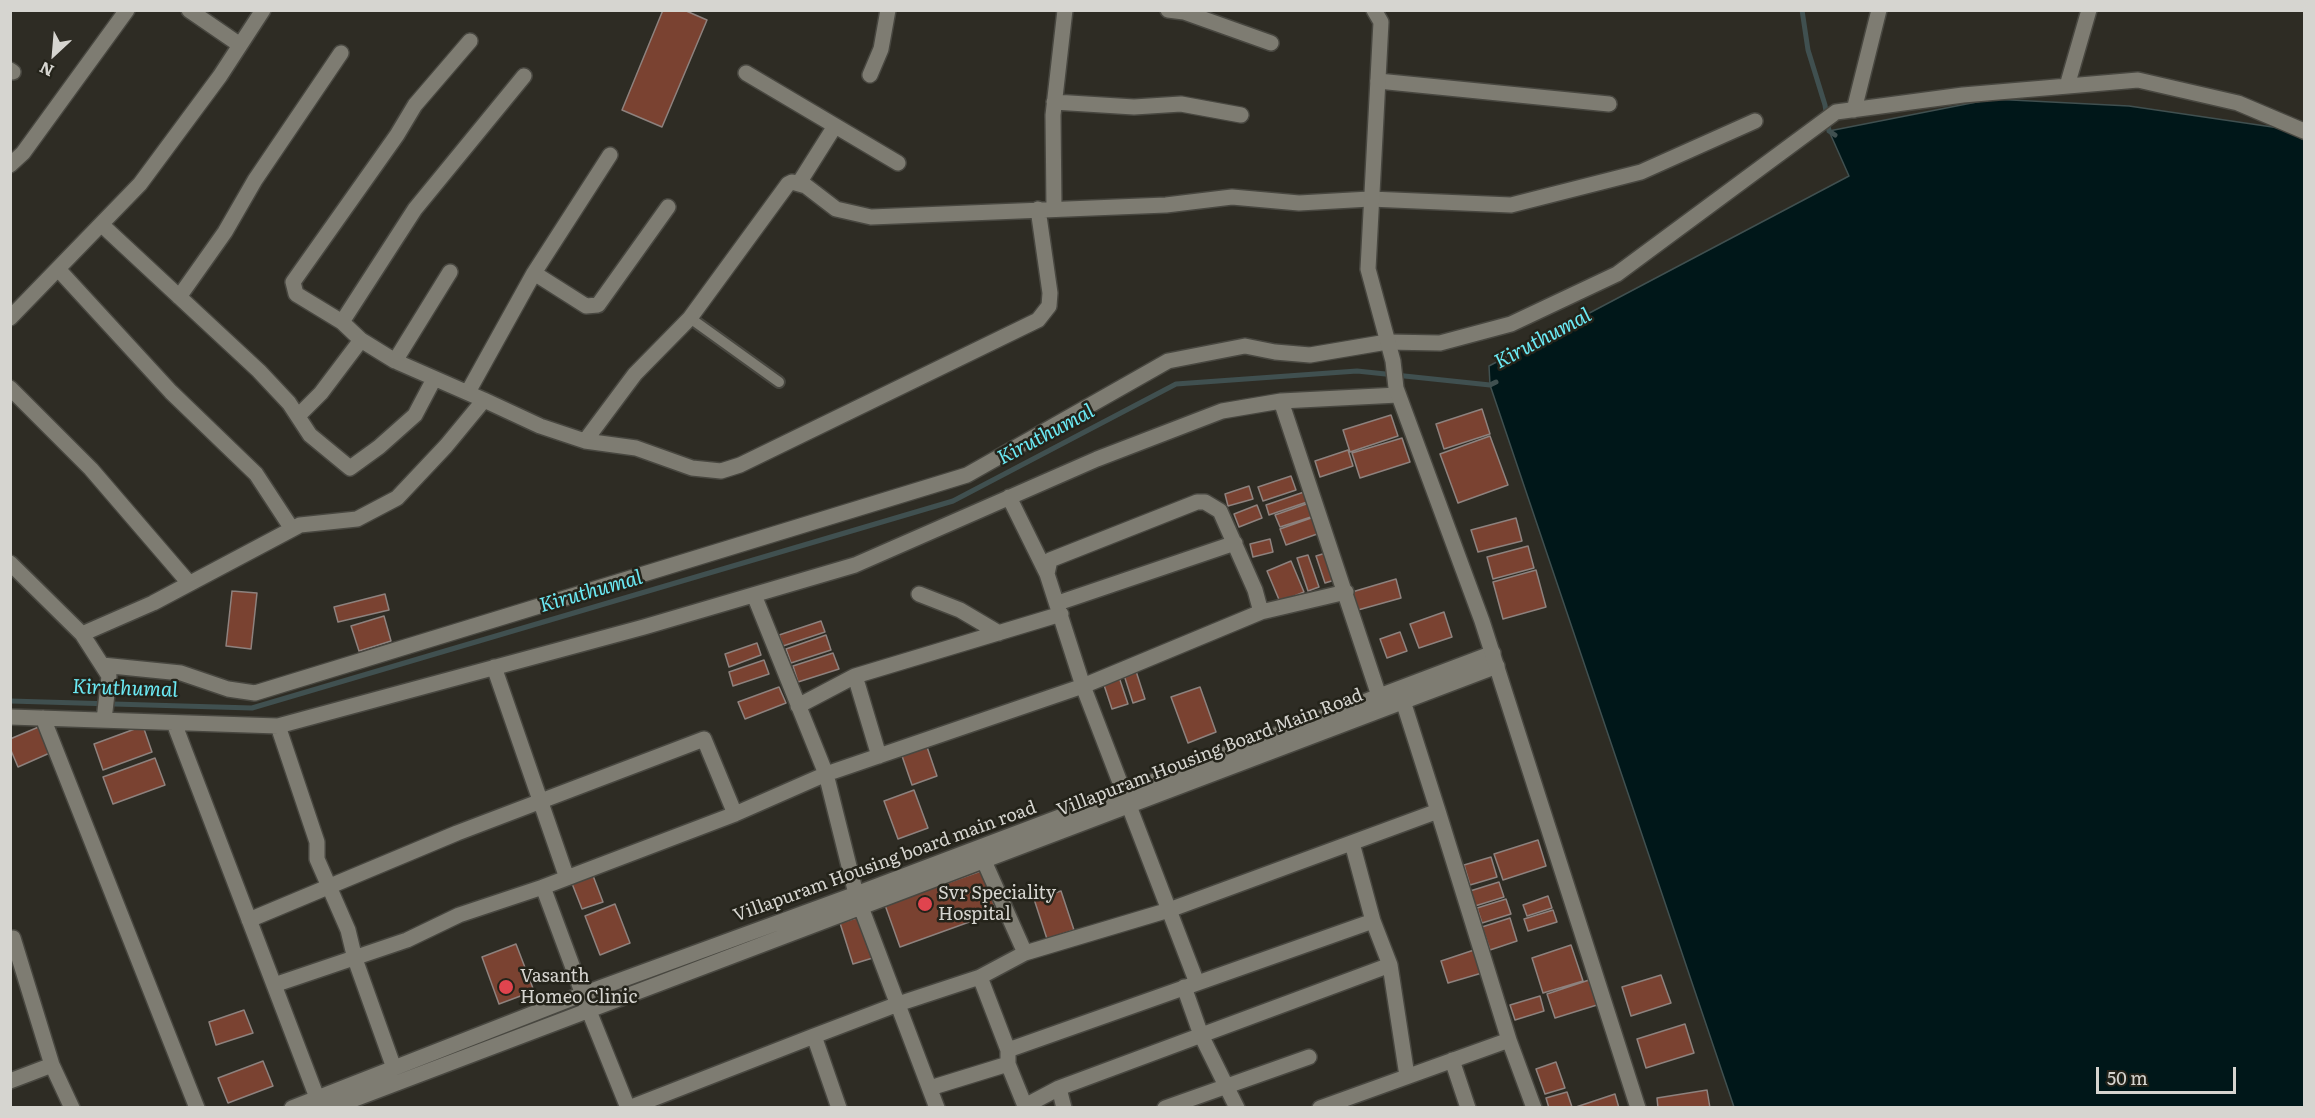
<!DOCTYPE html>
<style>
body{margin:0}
#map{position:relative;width:2315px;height:1118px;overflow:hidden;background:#2e2c24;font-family:Literata,serif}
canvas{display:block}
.frame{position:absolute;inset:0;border:12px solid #d6d5d0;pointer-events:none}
.north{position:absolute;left:24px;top:24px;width:60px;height:60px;-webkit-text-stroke:4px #24231a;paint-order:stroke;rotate:206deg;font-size:16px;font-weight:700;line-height:24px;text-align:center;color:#d6d5d0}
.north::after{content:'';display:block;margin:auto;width:21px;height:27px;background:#d6d5d0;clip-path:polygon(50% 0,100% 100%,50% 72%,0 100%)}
.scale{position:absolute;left:2096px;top:1067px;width:140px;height:27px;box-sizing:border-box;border:3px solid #d6d5d0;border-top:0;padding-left:8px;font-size:18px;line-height:21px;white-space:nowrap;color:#d6d5d0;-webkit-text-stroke:4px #24231a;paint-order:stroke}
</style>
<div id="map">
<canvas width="2315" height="1118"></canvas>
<div class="frame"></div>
<div class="north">N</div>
<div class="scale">50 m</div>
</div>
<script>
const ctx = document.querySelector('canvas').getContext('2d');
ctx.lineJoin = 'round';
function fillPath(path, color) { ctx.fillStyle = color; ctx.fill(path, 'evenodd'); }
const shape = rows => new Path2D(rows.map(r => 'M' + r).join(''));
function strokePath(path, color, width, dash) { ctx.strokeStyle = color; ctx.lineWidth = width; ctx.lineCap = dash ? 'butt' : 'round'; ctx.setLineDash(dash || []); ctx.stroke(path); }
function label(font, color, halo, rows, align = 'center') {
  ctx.font = font + ' Literata,serif'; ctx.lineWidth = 5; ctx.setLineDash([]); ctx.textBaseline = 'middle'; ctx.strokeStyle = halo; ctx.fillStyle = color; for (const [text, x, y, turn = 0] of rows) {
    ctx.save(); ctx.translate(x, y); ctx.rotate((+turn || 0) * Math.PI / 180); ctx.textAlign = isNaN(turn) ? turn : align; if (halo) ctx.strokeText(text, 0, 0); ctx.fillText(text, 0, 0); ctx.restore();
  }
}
const water = shape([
 [1992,99,2129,106,2286,129,2304,140,2304,1107,1734,1107,1490,385,1489,366,1849,176,1829,131,1992,99]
]);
fillPath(water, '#001719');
strokePath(water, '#405050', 1.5);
strokePath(shape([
 [1802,10,1808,50,1825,105,1829,131,1835,135],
 [10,701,252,708,953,501,1176,384,1357,371,1490,385,1496,382]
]), '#405050', 5);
const building = shape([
 [663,10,684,10,707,20,662,127,622,110,663,10],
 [1482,409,1490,434,1444,449,1436,424,1482,409],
 [1391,415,1398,436,1350,452,1343,430,1391,415],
 [1490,436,1508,485,1458,503,1440,454,1490,436],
 [1402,438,1410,462,1360,478,1352,453,1402,438],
 [1348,450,1353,466,1320,477,1315,461,1348,450],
 [1291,476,1296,490,1263,501,1258,487,1291,476],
 [1249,486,1253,499,1228,506,1225,494,1249,486],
 [1304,492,1307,502,1269,515,1266,505,1304,492],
 [1309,503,1314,516,1280,527,1275,515,1309,503],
 [1257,505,1262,518,1239,527,1234,514,1257,505],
 [1314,517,1320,533,1286,545,1280,529,1314,517],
 [1516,518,1522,541,1478,552,1471,530,1516,518],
 [1270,539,1273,552,1253,557,1250,544,1270,539],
 [1528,546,1534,568,1493,579,1487,557,1528,546],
 [1329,552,1338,579,1325,583,1316,556,1329,552],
 [1308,555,1319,587,1308,591,1297,558,1308,555],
 [1291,561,1304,592,1280,602,1267,571,1291,561],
 [1536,570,1546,607,1503,619,1493,582,1536,570],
 [1396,579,1401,598,1358,610,1352,592,1396,579],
 [232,591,257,593,251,649,226,646,232,591],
 [385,594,389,610,338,622,334,607,385,594],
 [1444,612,1452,637,1419,648,1410,624,1444,612],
 [384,616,391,641,359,651,351,626,384,616],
 [821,621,825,632,783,646,779,635,821,621],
 [1400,632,1407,651,1387,658,1380,639,1400,632],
 [826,635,831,650,791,663,786,649,826,635],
 [757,643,761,655,729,667,725,654,757,643],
 [833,653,839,669,798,682,793,666,833,653],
 [764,660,769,674,733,686,729,672,764,660],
 [1135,668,1145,699,1133,703,1123,672,1135,668],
 [1118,674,1128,704,1112,709,1102,679,1118,674],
 [779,687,786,703,745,719,738,702,779,687],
 [1200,687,1216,732,1188,743,1171,697,1200,687],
 [41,726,52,752,18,767,10,748,10,739,41,726],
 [143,726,152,752,103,770,94,744,143,726],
 [926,744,937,776,912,785,901,753,926,744],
 [155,758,165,785,113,804,103,777,155,758],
 [914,790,928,828,898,839,884,801,914,790],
 [1538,840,1546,866,1503,880,1494,854,1538,840],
 [1491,857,1497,877,1470,885,1464,865,1491,857],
 [981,871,997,912,900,947,885,905,981,871],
 [592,873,603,902,582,909,571,881,592,873],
 [1499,882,1504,897,1475,906,1470,891,1499,882],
 [1061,891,1074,930,1047,939,1034,899,1061,891],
 [1548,896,1552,908,1527,916,1523,905,1548,896],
 [1506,899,1511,914,1482,923,1477,908,1506,899],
 [615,904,630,943,600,955,585,916,615,904],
 [1553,910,1557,922,1528,931,1524,919,1553,910],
 [863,916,876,957,853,964,840,923,863,916],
 [1510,918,1517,941,1490,950,1482,927,1510,918],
 [516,944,534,991,499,1004,482,957,516,944],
 [1571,945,1583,981,1543,993,1532,958,1571,945],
 [1474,950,1482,973,1448,983,1441,961,1474,950],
 [1661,975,1671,1003,1631,1016,1622,987,1661,975],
 [1589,980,1597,1005,1555,1018,1547,994,1589,980],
 [1540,996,1544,1011,1515,1020,1510,1005,1540,996],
 [244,1010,253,1033,216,1045,209,1022,244,1010],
 [1685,1024,1694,1053,1646,1068,1637,1039,1685,1024],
 [263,1061,273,1086,228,1103,218,1078,263,1061],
 [1556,1062,1565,1088,1545,1094,1536,1069,1556,1062],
 [1707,1090,1710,1108,1658,1108,1657,1098,1707,1090],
 [1567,1092,1572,1107,1549,1108,1546,1098,1567,1092],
 [1615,1094,1619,1108,1573,1108,1615,1094]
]);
fillPath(building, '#7a4231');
strokePath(building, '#8e827e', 1.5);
const service = shape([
 [690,318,779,382]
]);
const minor = shape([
 [189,10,240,45],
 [1168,10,1184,12,1271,43],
 [470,41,415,105,397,135,293,282,296,294,342,322,361,340,395,361,484,400],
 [10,70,13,72],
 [746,73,898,163],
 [870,75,881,49,888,10],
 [1378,81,1609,104],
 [2067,86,2089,10],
 [1054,102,1134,107,1181,104,1241,115],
 [1854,110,1879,10],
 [10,165,23,153,127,10],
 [799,183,835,126],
 [1054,208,1053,115,1065,10],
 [102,225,259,371,289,403,310,435,350,468,379,447,415,415,434,379],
 [58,269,171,392,256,474,292,529],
 [534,273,586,306,598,305,668,207],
 [179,297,225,232,255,180,341,53],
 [10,318,140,184,220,76,263,10],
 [342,322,415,209,524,76],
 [395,361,450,272],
 [10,388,91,469,189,583],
 [468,392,534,273,610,155],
 [1281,401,1379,696,1403,701,1438,811],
 [298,416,321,393,361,340],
 [585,441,636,448,692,468,721,471,740,465,1038,320,1049,306,1050,293,1038,209],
 [1009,497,1047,574],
 [1197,502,1205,502,1220,511,1255,590,1261,612,1083,686,1047,574,1050,560,1197,502],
 [10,563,82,634,109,676,104,720],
 [919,594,960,610,999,633],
 [754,595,826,774,856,894,937,1108],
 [1058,603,1235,543],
 [1261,612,1346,592],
 [82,634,153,603,300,525,357,519,397,498,446,446,484,400,540,426,585,441,635,374,690,318,788,184,792,182,806,186,836,209,871,217,1166,205,1232,197,1299,203,1370,199,1511,205,1641,172,1755,121],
 [102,665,181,673,228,689,255,693,967,475,1168,361,1245,346,1275,352,1310,355,1387,342,1440,343,1511,324,1617,274,1836,112,1963,95,2138,80,2238,103,2304,131],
 [494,667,567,878],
 [798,706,855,676],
 [10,717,278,726,644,627,855,565,1097,459,1222,411,1281,401,1398,395],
 [43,718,197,1108],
 [174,723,321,1108],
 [278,726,317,842,317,859,348,930,355,959,394,1068],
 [879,756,855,676,1061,614],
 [984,861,1025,953],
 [249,920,457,833,704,739,735,814],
 [13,938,52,1065],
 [1390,965,1407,1076],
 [980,977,1008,1050,1373,921,1352,843],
 [274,985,407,940,459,915,543,887],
 [1184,987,1201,1035,1237,1108],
 [1509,1040,1534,1108],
 [1008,1050,1008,1064,1025,1106,1059,1088,1390,965,1373,921],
 [1452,1060,1468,1108],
 [10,1081,52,1065,72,1108],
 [930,1088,1008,1064],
 [1059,1088,1064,1108],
 [292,1108,583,994,856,894,1493,653],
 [331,1108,1497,666],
 [628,1108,589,1011,543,887,735,814,826,774,1083,686,1197,983],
 [629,1108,814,1036],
 [839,1108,814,1036,898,1004,980,977,1025,953,1169,910,1438,811,1509,1040,1320,1108],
 [1165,1108,1309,1057]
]);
const tertiary = shape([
 [1374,10,1381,22,1368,269,1393,361,1396,388,1482,621,1638,1108]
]);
strokePath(service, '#484740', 14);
strokePath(minor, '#484740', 18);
strokePath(tertiary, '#484740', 18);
strokePath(service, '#7e7c72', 10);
strokePath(minor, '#7e7c72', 15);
strokePath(tertiary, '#7e7c72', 15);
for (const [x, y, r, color] of [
 [925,904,8,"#e0444e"],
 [506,987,8,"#e0444e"]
]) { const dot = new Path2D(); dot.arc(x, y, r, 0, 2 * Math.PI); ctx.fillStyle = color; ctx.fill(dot); strokePath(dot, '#24231a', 2); }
label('18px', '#d6d5d0', '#24231a', [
 ["Villapuram Housing Board Main Road",1210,753,-21],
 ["Villapuram Housing board main road",885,862,-20]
]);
label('18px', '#d6d5d0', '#24231a', [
 ["Svr Speciality",938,894],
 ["Hospital",938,915],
 ["Vasanth",520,977],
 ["Homeo Clinic",520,998]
], 'left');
label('italic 20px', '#6be9f4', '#24231a', [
 ["Kiruthumal",1543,339,-28],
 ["Kiruthumal",1046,435,-28],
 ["Kiruthumal",591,592,-16],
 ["Kiruthumal",125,689,2]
]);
</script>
